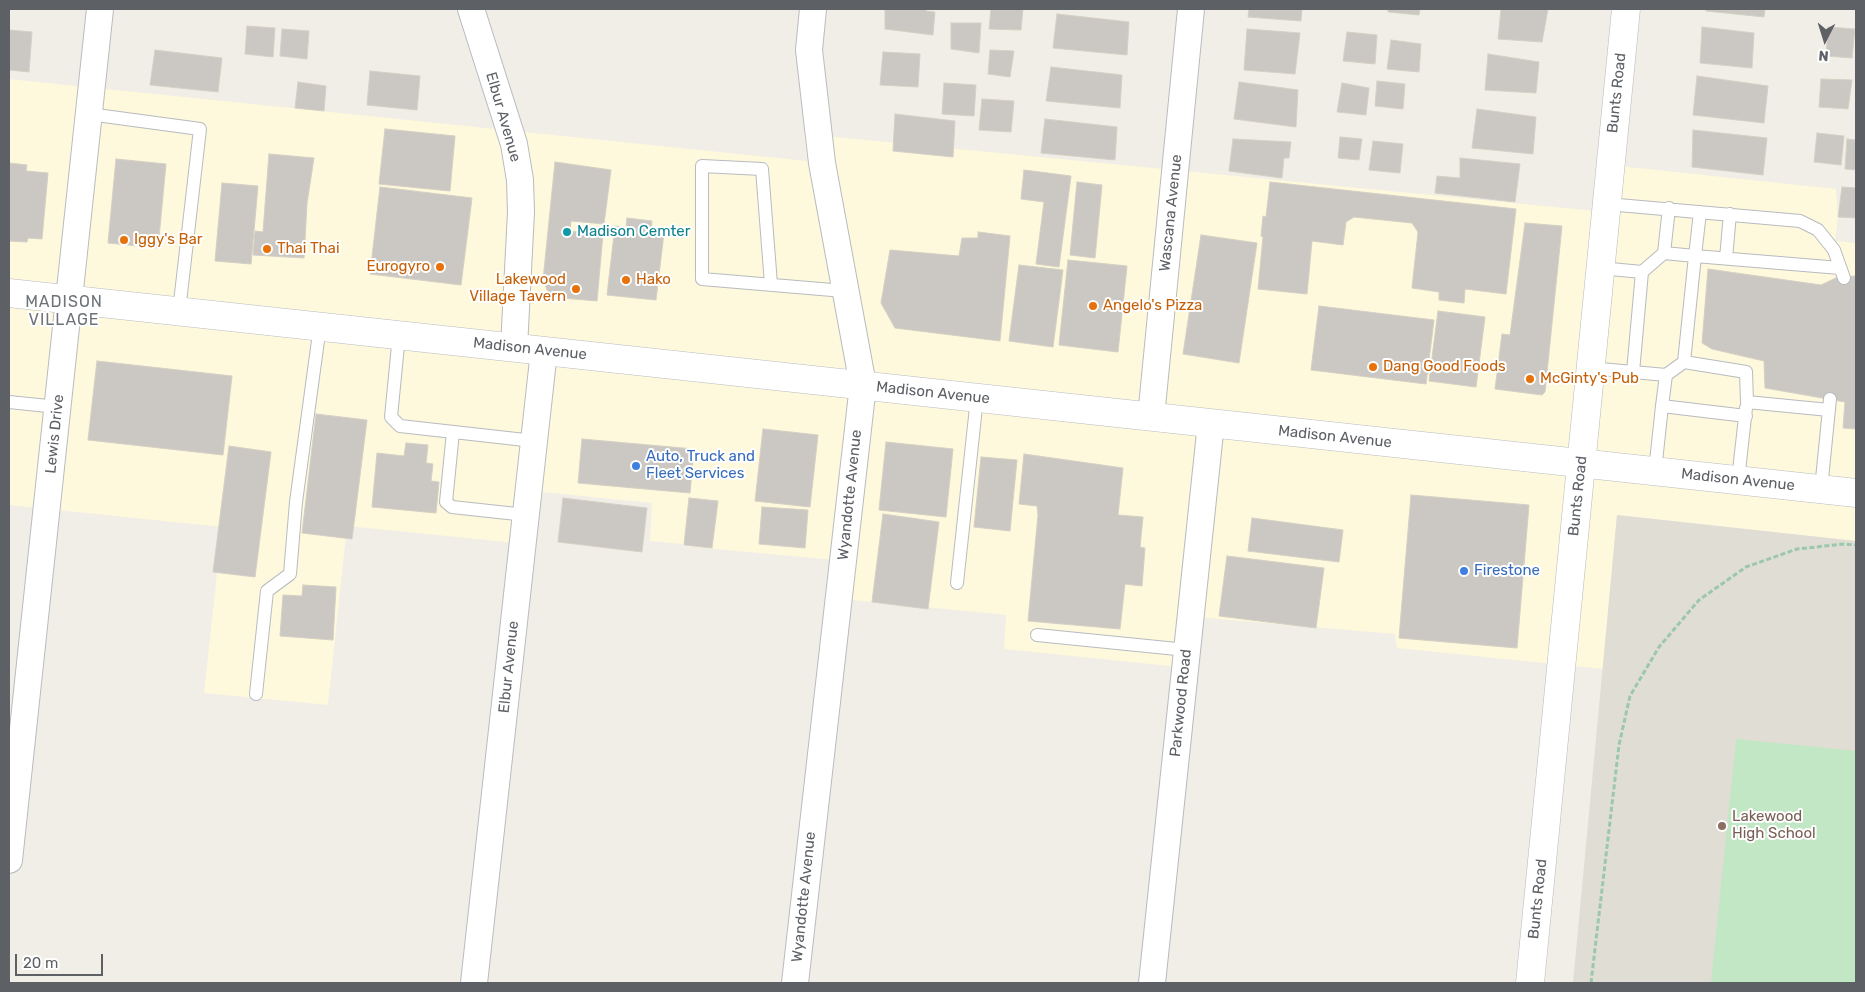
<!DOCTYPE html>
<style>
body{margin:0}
#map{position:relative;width:1865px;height:992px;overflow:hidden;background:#f0eee6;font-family:Rubik,sans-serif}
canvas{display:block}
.frame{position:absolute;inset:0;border:10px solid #5d6166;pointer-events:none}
.north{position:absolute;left:1800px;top:15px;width:50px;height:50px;-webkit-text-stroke:4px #fff;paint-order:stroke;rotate:185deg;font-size:14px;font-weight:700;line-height:20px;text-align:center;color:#5d6166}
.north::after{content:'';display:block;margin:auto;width:18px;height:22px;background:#5d6166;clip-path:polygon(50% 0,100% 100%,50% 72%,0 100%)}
.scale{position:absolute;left:15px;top:954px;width:88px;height:22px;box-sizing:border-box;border:2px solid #5d6166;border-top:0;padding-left:6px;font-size:15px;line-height:18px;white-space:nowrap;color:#5d6166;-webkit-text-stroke:4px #fff;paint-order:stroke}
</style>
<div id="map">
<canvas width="1865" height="992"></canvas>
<div class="frame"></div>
<div class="north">N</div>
<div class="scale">20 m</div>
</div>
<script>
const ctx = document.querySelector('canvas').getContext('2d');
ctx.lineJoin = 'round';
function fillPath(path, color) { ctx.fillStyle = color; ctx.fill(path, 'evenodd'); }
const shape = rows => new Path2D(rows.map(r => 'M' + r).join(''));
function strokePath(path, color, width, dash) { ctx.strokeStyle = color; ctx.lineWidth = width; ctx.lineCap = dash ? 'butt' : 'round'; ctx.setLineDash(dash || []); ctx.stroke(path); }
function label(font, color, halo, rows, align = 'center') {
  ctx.font = font + ' Rubik,sans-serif'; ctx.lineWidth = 4; ctx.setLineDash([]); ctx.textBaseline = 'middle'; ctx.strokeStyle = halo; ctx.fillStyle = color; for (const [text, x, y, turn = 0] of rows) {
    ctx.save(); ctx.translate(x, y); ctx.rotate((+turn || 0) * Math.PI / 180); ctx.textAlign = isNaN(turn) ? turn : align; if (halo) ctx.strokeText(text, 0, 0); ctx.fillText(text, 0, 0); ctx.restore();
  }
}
fillPath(shape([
 [9,79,807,161,804,134,1596,211,1600,164,1836,189,1838,217,1835,241,1856,243,1856,541,1617,515,1603,669,1397,648,1395,634,1183,616,1179,667,1004,649,1006,615,832,598,834,560,683,546,683,544,650,541,652,503,522,490,516,543,347,526,328,705,204,693,222,527,9,505]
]), '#fef8dc');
fillPath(shape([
 [1617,515,1856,541,1856,983,1573,983]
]), '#e0ddd4');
fillPath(shape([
 [1736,739,1856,751,1856,983,1711,983]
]), '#c2e7c4');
const building = shape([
 [885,9,926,9,926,11,935,12,933,35,885,29,885,9],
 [991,9,1023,9,1021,30,989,29,991,9],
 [1249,9,1302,9,1301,21,1248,17,1249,9],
 [1388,9,1420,9,1419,15,1388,12,1388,9],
 [1501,9,1548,9,1542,42,1498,39,1501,9],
 [1706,9,1765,9,1764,17,1706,11,1706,9],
 [1057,14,1129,22,1127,55,1053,48,1057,14],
 [951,23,981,23,979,53,951,49,951,23],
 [247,26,275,28,273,57,245,54,247,26],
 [1702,27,1754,33,1752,68,1700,63,1702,27],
 [1828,27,1855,29,1852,58,1826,56,1828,27],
 [282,29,309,31,307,59,280,56,282,29],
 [1247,29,1300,33,1295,74,1244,70,1247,29],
 [9,30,32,32,29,72,9,70,9,30],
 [1347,32,1377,35,1375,64,1343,61,1347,32],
 [1391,40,1421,44,1419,72,1387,69,1391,40],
 [155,50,222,58,218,92,150,85,155,50],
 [990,50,1014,51,1010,77,988,74,990,50],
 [883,52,920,54,918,87,880,85,883,52],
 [1488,54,1539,62,1536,93,1485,90,1488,54],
 [1051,67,1122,75,1120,108,1046,101,1051,67],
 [370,71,420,76,417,110,367,105,370,71],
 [1697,76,1768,86,1764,123,1693,115,1697,76],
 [1821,79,1852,80,1848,109,1819,107,1821,79],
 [1377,81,1405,84,1403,109,1375,106,1377,81],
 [298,82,326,86,324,111,295,108,298,82],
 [1239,82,1298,90,1296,127,1234,119,1239,82],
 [944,83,976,85,974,116,942,114,944,83],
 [1342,83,1369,88,1366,115,1337,112,1342,83],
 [982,99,1014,101,1011,132,979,130,982,99],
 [1477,109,1536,117,1533,154,1472,148,1477,109],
 [895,114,955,121,953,157,893,151,895,114],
 [1045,119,1117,127,1115,160,1041,153,1045,119],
 [385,129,455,136,450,191,379,184,385,129],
 [1693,130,1767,138,1763,175,1692,167,1693,130],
 [1817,133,1844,136,1841,165,1814,162,1817,133],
 [1340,137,1362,139,1359,160,1338,158,1340,137],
 [1233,139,1291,142,1289,158,1284,158,1282,178,1229,171,1233,139],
 [1847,139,1856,140,1856,170,1845,169,1847,139],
 [1373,141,1403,144,1400,173,1369,170,1373,141],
 [269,154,314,158,307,203,304,258,253,255,255,231,263,232,269,154],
 [1460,158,1520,164,1515,202,1435,193,1437,176,1460,178,1460,158],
 [116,159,166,164,158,248,108,243,116,159],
 [555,162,611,170,604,224,571,221,570,231,603,234,597,301,550,297,543,280,555,162],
 [9,163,27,165,26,171,48,173,42,239,28,238,27,242,9,241,9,163],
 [1024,170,1071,176,1059,267,1036,264,1044,202,1021,199,1024,170],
 [1077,182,1102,185,1095,258,1070,255,1077,182],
 [1270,182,1516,209,1506,294,1465,289,1464,303,1439,300,1439,292,1412,288,1418,232,1412,223,1354,217,1346,222,1343,245,1312,241,1307,294,1258,289,1263,237,1261,236,1263,216,1266,217,1270,182],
 [222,183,258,186,251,264,215,261,222,183],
 [380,187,472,198,461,285,370,274,380,187],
 [1842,187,1856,188,1856,218,1838,217,1842,187],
 [627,218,652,221,651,231,664,233,656,300,607,295,615,226,626,228,627,218],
 [1525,223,1562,226,1545,392,1542,395,1495,389,1502,334,1510,335,1525,223],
 [978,232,1010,236,1000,341,895,328,881,303,890,250,959,256,962,238,978,238,978,232],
 [1201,235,1257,243,1239,363,1183,354,1201,235],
 [1068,260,1127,266,1118,352,1059,345,1068,260],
 [1019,265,1063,270,1053,347,1009,341,1019,265],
 [1708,269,1821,285,1838,277,1856,276,1856,429,1843,428,1845,402,1765,388,1764,361,1712,349,1702,343,1708,269],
 [1319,306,1434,320,1426,384,1311,370,1319,306],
 [1438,311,1485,317,1476,387,1429,381,1438,311],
 [97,361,232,376,223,455,88,440,97,361],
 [316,414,367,420,352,539,302,533,316,414],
 [763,429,818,435,810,507,755,501,763,429],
 [582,439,694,449,690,493,578,483,582,439],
 [886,442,953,449,946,517,879,510,886,442],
 [406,443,428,445,426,463,433,464,431,481,439,482,436,513,372,507,377,453,404,456,406,443],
 [229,446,271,452,255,577,213,572,229,446],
 [1024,454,1123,468,1118,515,1143,517,1140,547,1145,548,1142,586,1125,584,1120,629,1028,621,1038,515,1037,506,1019,504,1024,454],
 [981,457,1017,460,1010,531,974,527,981,457],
 [1411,495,1529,505,1517,648,1399,638,1411,495],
 [563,498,647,508,642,552,558,542,563,498],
 [689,498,718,501,712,548,684,545,689,498],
 [762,507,808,510,805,548,759,544,762,507],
 [883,514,939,522,928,609,872,602,883,514],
 [1252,518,1343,530,1339,562,1248,551,1252,518],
 [1227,556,1324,568,1316,628,1219,616,1227,556],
 [303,585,336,587,333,640,280,636,283,595,302,596,303,585]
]);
fillPath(building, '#cbc8c3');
strokePath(building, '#d5d0c4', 1);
const service = shape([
 [89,114,200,129,179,311],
 [1607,204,1800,221,1818,230,1834,250,1844,278],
 [1700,212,1695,256,1840,268],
 [1664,253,1669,208],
 [1726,258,1730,214],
 [1600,268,1642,272,1664,253,1695,256,1684,362,1746,372,1747,402,1829,410],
 [1642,272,1633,372,1666,375],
 [771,284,762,169,702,166,702,279,844,291],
 [399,335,391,417,400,426,534,441],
 [1684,362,1666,375,1662,406,1746,416],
 [1590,368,1633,372],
 [9,402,58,407],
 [453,432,446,502,452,507,526,515],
 [1655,471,1662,406],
 [1738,480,1746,408],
 [1821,489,1830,399],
 [957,583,977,398],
 [1037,635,1187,650],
 [256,694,267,591,290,574,296,502,320,326]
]);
const minor = shape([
 [471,9,514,144,520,180,521,212,514,347],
 [1151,417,1191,9],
 [9,860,100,9],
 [474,983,544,351],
 [795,983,863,385,822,163,809,50,813,9],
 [1152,983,1211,423]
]);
const tertiary = shape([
 [1530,983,1626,9]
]);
const secondary = shape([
 [9,293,1856,493]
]);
strokePath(service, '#b8bbbf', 14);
strokePath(minor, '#b8bbbf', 28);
strokePath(tertiary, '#b8bbbf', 29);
strokePath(secondary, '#b9bcc1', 29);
strokePath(shape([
 [1591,983,1619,745,1630,696,1659,647,1699,600,1746,567,1797,549,1844,544,1856,545]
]), '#9bc8ab', 3, [5, 2.5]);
strokePath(service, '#fff', 12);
strokePath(minor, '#fff', 26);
strokePath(tertiary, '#fff', 28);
strokePath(secondary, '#fff', 28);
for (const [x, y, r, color] of [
 [567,232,5,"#0f9aa8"],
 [124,240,5,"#e8710a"],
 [267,249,5,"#e8710a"],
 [440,267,5,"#e8710a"],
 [626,280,5,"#e8710a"],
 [576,289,5,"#e8710a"],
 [1093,306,5,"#e8710a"],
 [1373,367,5,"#e8710a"],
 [1530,379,5,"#e8710a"],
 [636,466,5,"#3f7fe0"],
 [1464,571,5,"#3f7fe0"],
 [1722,826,5,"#8d6e63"]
]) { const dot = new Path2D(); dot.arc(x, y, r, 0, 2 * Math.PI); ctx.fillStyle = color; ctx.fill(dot); strokePath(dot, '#fff', 2); }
label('15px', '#5d6166', '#fff', [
 ["Bunts Road",1617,93,-84],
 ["Elbur Avenue",503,117,74],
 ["Wascana Avenue",1171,213,-84],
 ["Madison Avenue",530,349,6],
 ["Madison Avenue",933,393,6],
 ["Lewis Drive",55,434,-84],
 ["Madison Avenue",1335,437,6],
 ["Madison Avenue",1738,480,6],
 ["Wyandotte Avenue",850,495,-84],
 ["Bunts Road",1578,496,-84],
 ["Elbur Avenue",509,667,-84],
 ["Parkwood Road",1181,703,-84],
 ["Wyandotte Avenue",804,897,-84],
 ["Bunts Road",1538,899,-84]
]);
label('15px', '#0d838f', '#fff', [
 ["Madison Cemter",577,232]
], 'left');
label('15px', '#c56008', '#fff', [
 ["Iggy's Bar",134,240],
 ["Thai Thai",277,249],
 ["Eurogyro",430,267,"right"],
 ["Lakewood",566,280,"right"],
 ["Village Tavern",566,297,"right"],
 ["Hako",636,280],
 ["Angelo's Pizza",1103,306],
 ["Dang Good Foods",1383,367],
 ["McGinty's Pub",1540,379]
], 'left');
label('15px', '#366cbe', '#fff', [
 ["Auto, Truck and",646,457],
 ["Fleet Services",646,474],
 ["Firestone",1474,571]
], 'left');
label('15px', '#785e54', '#fff', [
 ["Lakewood",1732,817],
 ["High School",1732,834]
], 'left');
ctx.letterSpacing = '1px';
label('16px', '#6e7378', '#fff', [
 ["MADISON",64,302],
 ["VILLAGE",64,320]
]);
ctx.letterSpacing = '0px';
</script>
